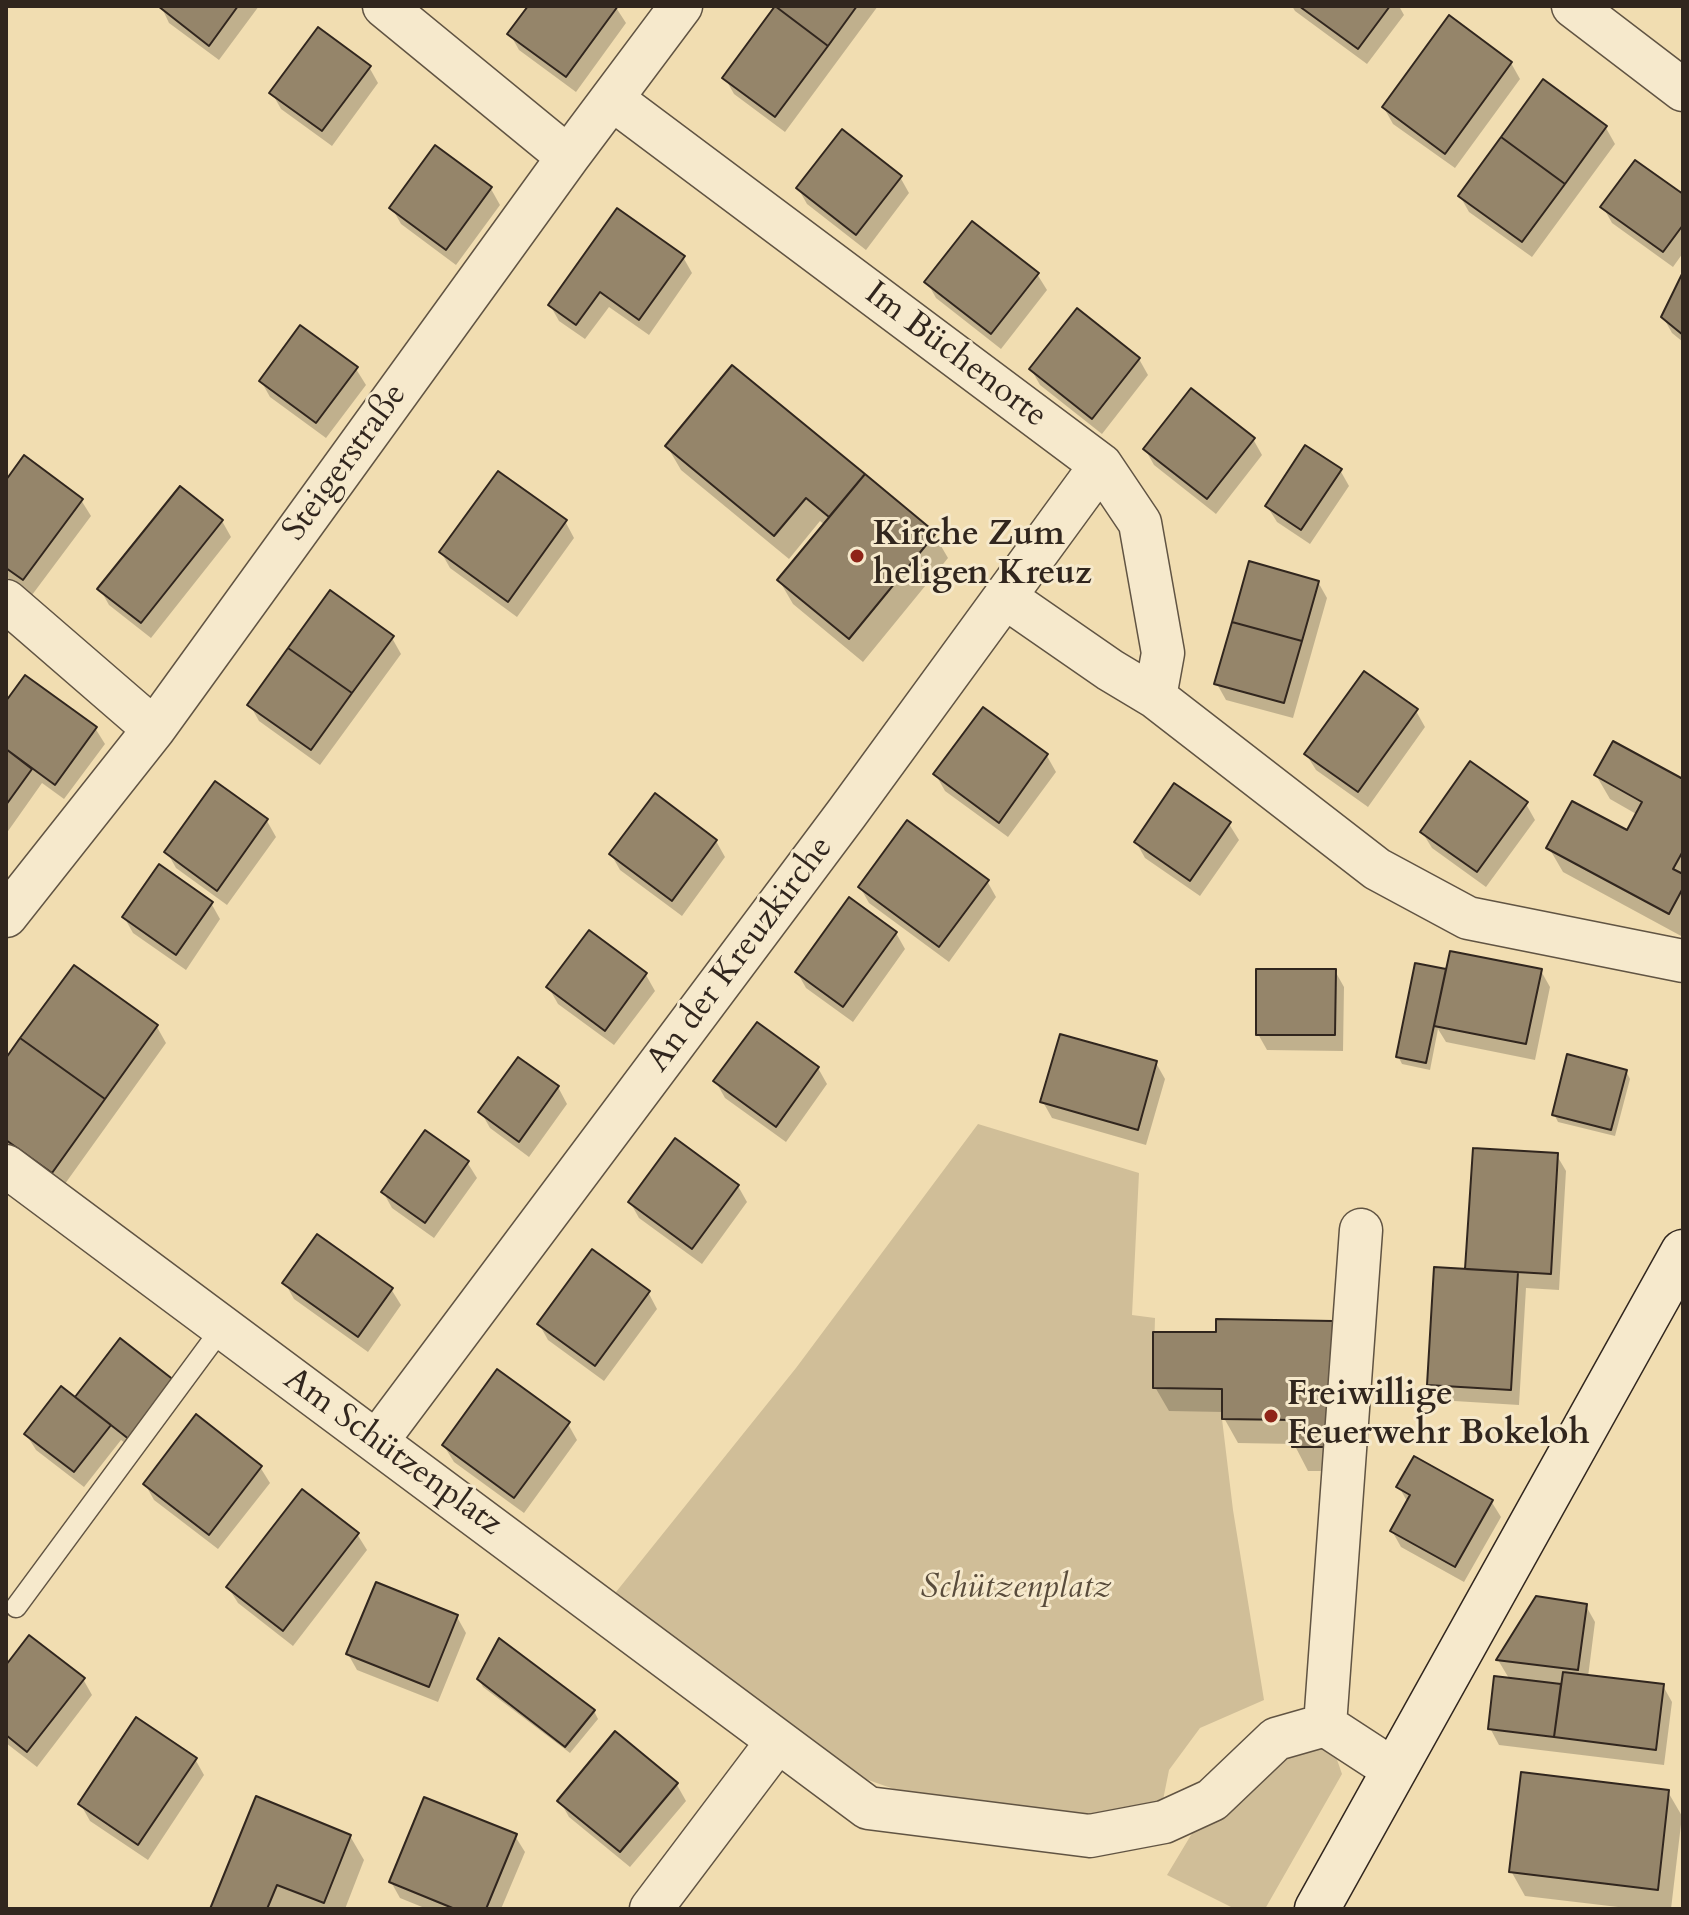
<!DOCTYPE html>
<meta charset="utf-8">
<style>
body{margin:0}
#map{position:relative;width:1689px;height:1915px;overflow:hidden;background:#f1ddb1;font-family:Cardo,serif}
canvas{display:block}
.frame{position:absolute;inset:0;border:8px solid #31261e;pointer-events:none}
</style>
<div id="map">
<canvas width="1689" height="1915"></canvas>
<div class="frame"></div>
</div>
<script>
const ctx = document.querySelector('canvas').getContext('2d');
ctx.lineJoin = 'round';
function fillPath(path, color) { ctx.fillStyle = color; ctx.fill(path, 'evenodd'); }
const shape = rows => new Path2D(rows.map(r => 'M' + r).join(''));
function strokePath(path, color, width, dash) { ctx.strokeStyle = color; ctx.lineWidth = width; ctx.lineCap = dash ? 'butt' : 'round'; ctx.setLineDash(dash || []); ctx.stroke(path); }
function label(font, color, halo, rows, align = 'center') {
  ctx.font = font + ' Cardo,serif'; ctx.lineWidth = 6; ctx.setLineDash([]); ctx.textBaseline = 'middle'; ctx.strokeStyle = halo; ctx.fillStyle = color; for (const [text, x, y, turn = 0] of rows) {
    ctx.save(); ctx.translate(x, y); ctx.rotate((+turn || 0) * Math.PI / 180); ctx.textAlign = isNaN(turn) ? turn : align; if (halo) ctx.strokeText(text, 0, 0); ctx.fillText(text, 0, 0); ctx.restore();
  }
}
fillPath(shape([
 [978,1124,1139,1173,1132,1315,1155,1318,1153,1388,1222,1389,1222,1419,1233,1510,1264,1700,1200,1728,1169,1770,1162,1805,1056,1818,911,1795,834,1768,612,1597,796,1368],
 [1325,1725,1342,1774,1265,1909,1235,1909,1167,1875,1212,1800]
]), '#d0be98');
fillPath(shape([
 [161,6,259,6,219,60,169,23],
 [530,6,615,6,626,23,576,92,519,50,510,34],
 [777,6,878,6,785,132,734,94,725,78],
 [1292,6,1399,6,1404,15,1367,64,1295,11],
 [1511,63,1520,79,1455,168,1393,124,1384,108],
 [369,67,378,83,332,146,281,109,272,93],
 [1606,128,1615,144,1532,257,1469,212,1460,196],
 [436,148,491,189,500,205,456,265,401,224,392,208],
 [900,177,909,193,866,250,807,204,798,188],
 [1683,197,1683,253,1673,267,1612,223,1603,207],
 [683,257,692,273,649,335,609,307,585,339,559,321,550,305],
 [1037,274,1047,290,1001,349,936,298,927,282],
 [1683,277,1683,342,1672,333,1663,317],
 [1139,359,1148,375,1102,434,1040,385,1031,369],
 [732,367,934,534,948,558,863,662,793,604,779,580,825,525,820,521,789,559,681,470,667,446],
 [356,369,366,385,326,438,270,397,261,381],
 [1253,439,1262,455,1216,514,1154,465,1145,449],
 [1340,470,1349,486,1310,544,1277,522,1267,506],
 [6,483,81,500,91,516,32,595,6,576],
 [222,521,231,537,151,638,109,605,100,589],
 [565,521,574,538,517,617,450,568,441,552],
 [1318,582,1327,598,1293,718,1226,700,1217,684],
 [392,638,401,654,320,765,259,721,250,705],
 [6,704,95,728,105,744,64,799,42,783,6,834],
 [1416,711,1425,727,1368,807,1316,770,1306,754],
 [1047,756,1056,772,1008,837,945,791,936,775],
 [1596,775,1683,781,1683,937,1563,872,1549,848,1628,833,1638,815,1610,799],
 [216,784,267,821,276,837,227,905,176,868,167,852],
 [1526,804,1535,820,1486,887,1432,848,1422,832],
 [1229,824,1239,840,1200,896,1145,858,1136,842],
 [716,841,725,857,682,916,620,870,611,854],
 [987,881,996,897,949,962,869,903,860,887],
 [211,903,220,919,186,970,133,933,124,917],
 [590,933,646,975,655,991,614,1045,558,1004,549,988],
 [896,933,905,949,853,1022,806,988,797,972],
 [74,968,157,1027,166,1043,62,1188,6,1147,6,1062],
 [1335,971,1344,987,1343,1051,1267,1050,1258,1034],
 [1444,971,1447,975,1541,971,1550,987,1535,1060,1446,1042,1438,1029,1430,1070,1402,1064,1398,1056],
 [1156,1063,1165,1079,1146,1145,1052,1118,1043,1102],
 [818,1068,827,1084,786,1142,725,1098,716,1082],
 [1626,1071,1630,1079,1615,1136,1558,1122,1554,1114],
 [558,1087,567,1104,529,1157,490,1128,481,1112],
 [1556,1154,1566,1171,1559,1290,1526,1288,1519,1405,1438,1400,1429,1384,1467,1272],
 [467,1162,477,1178,434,1238,392,1208,383,1192],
 [738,1186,747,1202,702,1264,639,1218,630,1202],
 [285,1283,391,1289,401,1305,368,1352,294,1299],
 [648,1292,657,1309,604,1381,548,1340,539,1324],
 [1331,1323,1345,1347,1344,1471,1308,1471,1294,1444,1238,1443,1224,1418,1224,1412,1169,1411,1155,1387,1218,1334],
 [174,1382,183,1398,140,1454,121,1440,84,1487,36,1450,26,1434,75,1399],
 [568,1424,577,1440,524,1513,454,1462,444,1446],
 [260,1467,270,1483,218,1549,154,1500,145,1484],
 [1399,1487,1491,1501,1501,1517,1464,1582,1401,1547,1392,1531,1408,1503],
 [357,1534,367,1550,293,1646,238,1603,228,1587],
 [1586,1606,1595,1622,1588,1677,1663,1686,1672,1702,1664,1765,1499,1745,1490,1728,1510,1680,1498,1660],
 [457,1617,466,1633,438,1702,357,1670,348,1654],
 [499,1641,594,1711,598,1719,570,1753,483,1687,479,1679],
 [6,1668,83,1679,92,1695,37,1767,6,1743],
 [615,1734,677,1785,686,1801,630,1867,569,1817,560,1801],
 [195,1759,204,1775,148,1860,90,1821,81,1805],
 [1668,1792,1682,1816,1671,1909,1635,1909,1525,1896,1511,1871],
 [350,1836,364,1860,345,1909,212,1909],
 [515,1836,525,1852,501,1909,427,1909,400,1898,391,1882]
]), '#0003');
const building = shape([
 [158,6,238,6,209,46,158,6],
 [528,6,618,6,566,77,507,34,528,6],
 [775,6,828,46,775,117,722,78,775,6],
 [775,6,857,6,828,46,775,6],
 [1299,6,1390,6,1358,49,1299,6],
 [1449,15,1512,62,1445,154,1382,107,1449,15],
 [318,27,371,66,322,131,269,93,318,27],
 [1543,79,1607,126,1565,184,1501,137,1543,79],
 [842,129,902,176,856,235,796,188,842,129],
 [1501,137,1565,184,1522,242,1458,196,1501,137],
 [435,145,492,187,446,250,389,208,435,145],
 [1635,160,1683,194,1683,225,1663,252,1600,207,1635,160],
 [617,208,685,256,639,320,600,292,576,325,548,305,617,208],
 [972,221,1039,273,991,334,924,282,972,221],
 [1683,272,1683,335,1661,317,1683,272],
 [1077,308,1140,358,1092,419,1029,369,1077,308],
 [300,325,358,367,316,423,259,381,300,325],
 [732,365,865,474,829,517,806,498,774,536,665,446,732,365],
 [1191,388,1255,438,1207,499,1143,449,1191,388],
 [1305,445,1342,469,1301,530,1265,506,1305,445],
 [24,455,83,499,23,580,6,568,6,480,24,455],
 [498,471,567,520,508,602,439,552,498,471],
 [865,474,936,533,849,639,777,580,865,474],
 [180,486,223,520,141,623,97,589,180,486],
 [1249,561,1319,581,1302,641,1232,622,1249,561],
 [330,590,394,636,352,693,288,648,330,590],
 [1232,622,1302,641,1284,703,1214,684,1232,622],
 [288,648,352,693,311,750,247,705,288,648],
 [1364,671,1418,709,1358,792,1304,754,1364,671],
 [25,675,97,727,55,785,6,749,6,701,25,675],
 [983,707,1048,754,999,823,933,774,983,707],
 [1613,741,1683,779,1683,851,1673,869,1683,874,1683,888,1669,914,1546,848,1572,801,1627,830,1642,802,1594,775,1613,741],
 [6,749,32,769,6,805,6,749],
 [1470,761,1528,802,1477,872,1420,832,1470,761],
 [215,781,268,819,217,891,164,852,215,781],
 [1174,783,1231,822,1190,881,1134,842,1174,783],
 [655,793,717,840,672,901,609,854,655,793],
 [907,820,989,880,939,947,858,887,907,820],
 [159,864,213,902,176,955,122,917,159,864],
 [849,897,897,932,843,1007,795,972,849,897],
 [589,930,647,973,605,1031,546,987,589,930],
 [1450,951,1542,969,1526,1044,1434,1026,1450,951],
 [1415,963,1446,969,1426,1063,1396,1057,1415,963],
 [74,965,158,1025,105,1099,20,1038,74,965],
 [1256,969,1336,969,1335,1035,1256,1035,1256,969],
 [757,1022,819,1067,776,1127,713,1081,757,1022],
 [1060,1034,1157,1061,1138,1130,1040,1102,1060,1034],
 [20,1038,105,1099,52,1173,6,1140,6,1058,20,1038],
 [1567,1054,1627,1070,1611,1130,1552,1115,1567,1054],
 [518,1057,559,1086,519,1142,478,1112,518,1057],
 [425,1130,469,1161,425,1223,381,1192,425,1130],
 [675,1138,739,1185,692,1249,628,1202,675,1138],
 [1473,1148,1558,1153,1551,1274,1465,1269,1473,1148],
 [317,1234,393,1288,358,1337,282,1283,317,1234],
 [592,1249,650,1291,595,1366,537,1324,592,1249],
 [1434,1267,1518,1272,1511,1390,1427,1385,1434,1267],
 [1216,1319,1333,1321,1331,1447,1292,1447,1292,1420,1222,1419,1222,1389,1153,1388,1153,1332,1216,1332,1216,1319],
 [120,1338,175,1381,130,1440,75,1397,120,1338],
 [497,1369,570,1422,514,1498,442,1445,497,1369],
 [61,1386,111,1425,74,1472,24,1434,61,1386],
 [196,1414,262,1466,209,1535,143,1484,196,1414],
 [1414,1456,1493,1500,1455,1567,1390,1531,1410,1495,1396,1487,1414,1456],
 [302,1489,359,1533,283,1631,226,1587,302,1489],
 [376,1582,458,1615,429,1687,346,1654,376,1582],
 [1536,1596,1587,1604,1578,1670,1496,1660,1536,1596],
 [29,1635,85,1678,27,1752,6,1735,6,1665,29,1635],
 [499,1638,595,1710,565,1747,477,1679,499,1638],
 [1563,1672,1664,1684,1656,1750,1554,1737,1563,1672],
 [1494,1676,1561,1684,1554,1737,1488,1729,1494,1676],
 [136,1717,197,1758,138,1845,78,1804,136,1717],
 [615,1731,678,1783,620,1852,557,1801,615,1731],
 [1521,1772,1669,1790,1658,1890,1509,1872,1521,1772],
 [256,1796,351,1835,324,1903,277,1885,267,1909,210,1909,256,1796],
 [424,1797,517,1834,486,1909,455,1909,389,1882,424,1797]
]);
fillPath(building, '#95856a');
strokePath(building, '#31261e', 2);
const lane = shape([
 [16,1607,222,1328]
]);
const street = shape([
 [384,6,568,157],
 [1573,6,1683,90],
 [612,99,1101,465,1140,523,1163,653,1155,697,1377,869,1468,918,1683,961],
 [1006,598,1110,670,1155,697],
 [6,601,154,729],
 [6,916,154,729,568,157,681,6],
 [6,1166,868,1808,1090,1836,1164,1822,1212,1800,1276,1739,1325,1725],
 [1361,1230,1325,1725,1394,1770],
 [377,1441,847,813,1101,465],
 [651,1909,777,1742]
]);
const secondary = shape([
 [1317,1909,1683,1252]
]);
strokePath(lane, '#615443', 23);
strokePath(street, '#615443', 45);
strokePath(secondary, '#31261e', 47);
strokePath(lane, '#f6e9cc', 20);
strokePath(street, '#f6e9cc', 42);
strokePath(secondary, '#f6e9cc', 44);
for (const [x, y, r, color] of [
 [857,556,8,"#8f2418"],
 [1271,1416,8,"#8f2418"]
]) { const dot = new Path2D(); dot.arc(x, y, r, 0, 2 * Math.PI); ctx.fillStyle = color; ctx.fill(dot); strokePath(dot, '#f6e9cc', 3); }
label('34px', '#31261e', '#f6e9cc', [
 ["Im Büchenorte",955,356,37],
 ["Steigerstraße",346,463,-54],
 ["An der Kreuzkirche",741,955,-53],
 ["Am Schützenplatz",392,1453,36]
]);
label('bold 34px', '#31261e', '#f6e9cc', [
 ["Kirche Zum",873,536],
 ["heligen Kreuz",873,575],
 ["Freiwillige",1287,1396],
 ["Feuerwehr Bokeloh",1287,1435]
], 'left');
label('italic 34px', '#594c3c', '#f6e9cc', [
 ["Schützenplatz",1016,1589]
]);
</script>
